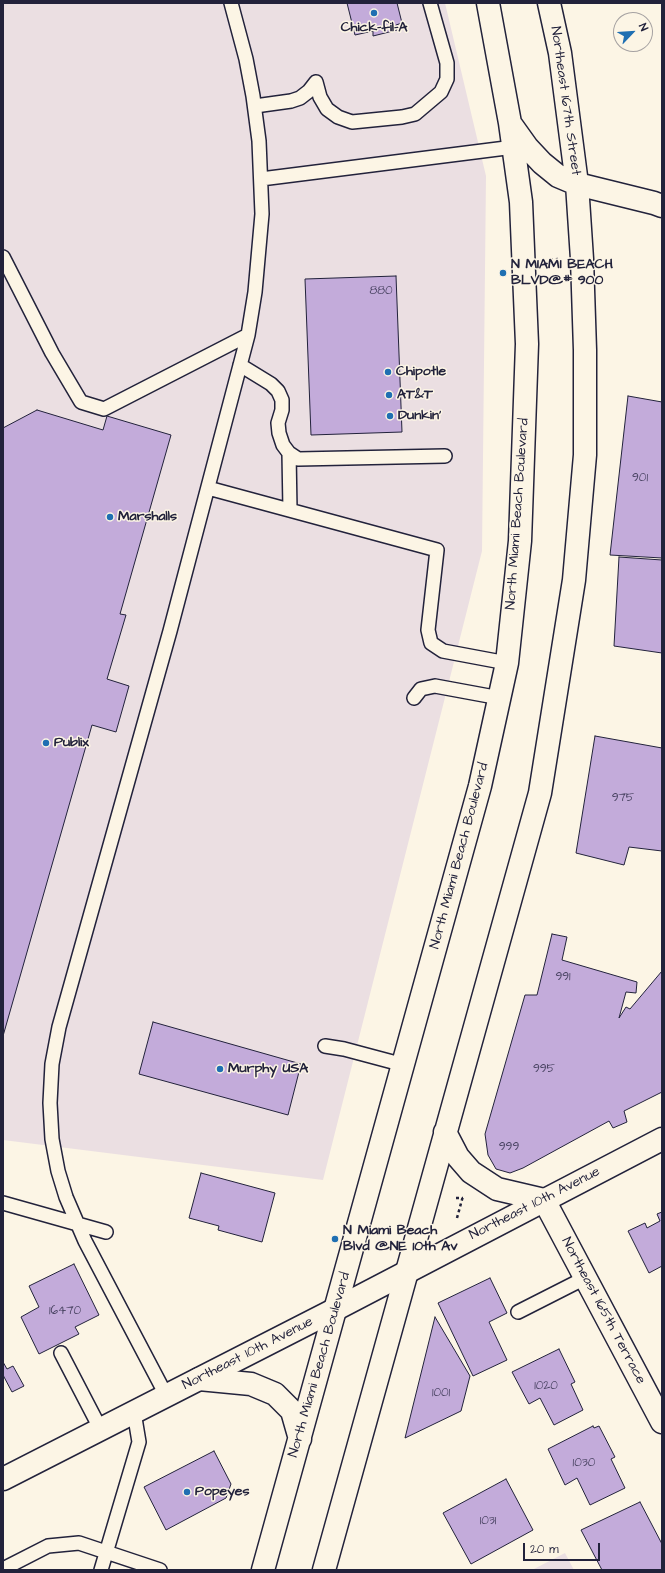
<!DOCTYPE html>
<style>
body{margin:0}
#map{position:relative;width:665px;height:1573px;overflow:hidden;background:#fcf5e5;font-family:"Architects Daughter",sans-serif}
canvas{display:block}
.frame{position:absolute;inset:0;border:4px solid #22223b;pointer-events:none}
.north{position:absolute;left:613px;top:12px;width:40px;height:40px;box-sizing:border-box;background:#fcf5e5;border:1px solid #a5a1a1;border-radius:50%;rotate:65deg;font-size:11px;font-weight:700;line-height:16px;text-align:center;color:#22223b}
.north::after{content:'';display:block;margin:auto;width:14px;height:18px;background:#1f6fb2;clip-path:polygon(50% 0,100% 100%,50% 72%,0 100%)}
.scale{position:absolute;left:523px;top:1543px;width:77px;height:18px;box-sizing:border-box;border:2px solid #22223b;border-top:0;padding-left:5px;font-size:12px;line-height:14px;white-space:nowrap;color:#22223b;-webkit-text-stroke:3px #fcf5e5;paint-order:stroke}
</style>
<div id="map">
<canvas width="665" height="1573"></canvas>
<div class="frame"></div>
<div class="north">N</div>
<div class="scale">20 m</div>
</div>
<script>
const ctx = document.querySelector('canvas').getContext('2d');
ctx.lineJoin = 'round';
function fillPath(path, color) { ctx.fillStyle = color; ctx.fill(path, 'evenodd'); }
const shape = rows => new Path2D(rows.map(r => 'M' + r).join(''));
function strokePath(path, color, width, dash) { ctx.strokeStyle = color; ctx.lineWidth = width; ctx.lineCap = dash ? 'butt' : 'round'; ctx.setLineDash(dash || []); ctx.stroke(path); }
function label(font, color, halo, rows, align = 'center') {
  ctx.font = font + ' "Architects Daughter",sans-serif'; ctx.lineWidth = 3; ctx.setLineDash([]); ctx.textBaseline = 'middle'; ctx.strokeStyle = halo; ctx.fillStyle = color; for (const [text, x, y, turn = 0] of rows) {
    ctx.save(); ctx.translate(x, y); ctx.rotate((+turn || 0) * Math.PI / 180); ctx.textAlign = isNaN(turn) ? turn : align; if (halo) ctx.strokeText(text, 0, 0); ctx.fillText(text, 0, 0); ctx.restore();
  }
}
fillPath(shape([
 [3,3,445,3,486,176,482,551,323,1180,3,1140],
 [565,1553,574,1570,532,1570]
]), '#ebdfe2');
const building = shape([
 [347,3,397,3,402,23,396,25,397,30,373,36,373,31,355,35,347,3],
 [396,276,402,432,311,435,305,279,396,276],
 [628,396,662,402,662,558,610,555,628,396],
 [37,410,103,430,107,416,171,435,120,614,126,615,107,679,129,686,116,732,92,725,3,1036,3,428,37,410],
 [619,557,662,560,662,653,614,646,619,557],
 [595,736,662,748,662,851,629,847,624,865,576,853,595,736],
 [552,934,567,937,562,960,637,982,636,993,626,992,619,1018,626,1007,630,1009,662,971,662,1092,624,1111,627,1122,613,1128,609,1121,523,1168,510,1173,496,1169,488,1155,485,1134,525,995,537,995,552,934],
 [153,1022,301,1064,288,1115,139,1074,153,1022],
 [201,1173,275,1193,262,1242,218,1230,219,1226,189,1218,201,1173],
 [662,1212,662,1266,649,1273,628,1231,645,1223,647,1228,660,1221,657,1214,662,1212],
 [74,1264,99,1315,75,1327,79,1334,39,1354,21,1317,39,1307,29,1286,74,1264],
 [490,1278,507,1313,489,1322,507,1360,473,1376,438,1303,490,1278],
 [435,1317,470,1376,461,1411,405,1438,435,1317],
 [559,1349,575,1382,571,1384,583,1410,554,1425,540,1398,529,1404,512,1372,559,1349],
 [3,1362,7,1369,13,1366,24,1386,12,1392,3,1375,3,1362],
 [593,1426,594,1428,599,1426,615,1457,611,1459,625,1488,590,1505,577,1478,565,1485,548,1449,593,1426],
 [214,1451,231,1484,226,1498,166,1530,144,1487,214,1451],
 [506,1479,533,1530,471,1564,443,1513,506,1479],
 [640,1502,662,1544,662,1570,602,1570,581,1530,640,1502]
]);
fillPath(building, '#c3abda');
strokePath(building, '#22223b', 1);
const service = shape([
 [316,82,320,97,327,109,338,117,352,122,402,117,415,114,441,92,447,79,447,63,430,3],
 [255,106,291,101,300,98,309,91,316,82],
 [261,179,514,147],
 [3,257,52,353,81,402,104,409,248,335],
 [240,365,271,384,278,391,282,400,282,410,278,423,279,433,283,445,289,453,298,459,445,456],
 [289,453,290,510],
 [208,488,437,550,428,630,431,643,443,651,507,663],
 [414,698,421,689,435,686,500,698],
 [325,1046,344,1049,404,1065],
 [3,1203,106,1232],
 [518,1312,585,1278],
 [61,1353,100,1428],
 [166,1395,85,1241,66,1197,58,1171,52,1139,50,1103,52,1064,59,1027,170,631,248,335,255,292,262,214,259,141,253,96,246,59,231,3],
 [3,1569,48,1546,79,1543,160,1570],
 [101,1570,139,1442,134,1412]
]);
const minor = shape([
 [544,1200,662,1422]
]);
const tertiary = shape([
 [577,184,654,203,662,206],
 [3,1479,336,1309,662,1139]
]);
const primary = shape([
 [512,126,527,147,542,163,558,176,577,184],
 [445,1132,458,1157,471,1172,497,1189,544,1200],
 [199,1379,251,1384,275,1394,292,1411,300,1439],
 [263,1570,480,786,507,663,520,541,527,344,521,202,510,123,488,3],
 [324,1570,540,793,574,580,585,455,585,350,582,259,577,184,560,53,549,3]
]);
strokePath(service, '#22223b', 16);
strokePath(minor, '#22223b', 25);
strokePath(tertiary, '#22223b', 25);
strokePath(primary, '#22223b', 25);
strokePath(shape([
 [550,260,558,259],
 [456,1198,463,1198],
 [457,1218,463,1196]
]), '#22223b', 2.5, [3, 3]);
strokePath(service, '#fcf5e5', 13);
strokePath(minor, '#fcf5e5', 22);
strokePath(tertiary, '#fcf5e5', 22);
strokePath(primary, '#fcf5e5', 22);
for (const [x, y, r, color] of [
 [374,13,4,"#1f6fb2"],
 [503,273,4,"#1f6fb2"],
 [388,372,4,"#1f6fb2"],
 [389,395,4,"#1f6fb2"],
 [390,416,4,"#1f6fb2"],
 [110,517,4,"#1f6fb2"],
 [46,743,4,"#1f6fb2"],
 [220,1069,4,"#1f6fb2"],
 [335,1239,4,"#1f6fb2"],
 [187,1492,4,"#1f6fb2"]
]) { const dot = new Path2D(); dot.arc(x, y, r, 0, 2 * Math.PI); ctx.fillStyle = color; ctx.fill(dot); strokePath(dot, '#fcf5e5', 1.5); }
label('12px', '#4a4463', null, [
 ["880",381,291],
 ["901",640,478],
 ["975",623,798],
 ["991",563,977],
 ["995",544,1069],
 ["999",509,1147],
 ["16470",65,1311],
 ["1020",546,1386],
 ["1001",441,1393],
 ["1030",584,1463],
 ["1031",488,1521]
]);
label('bold 14px', '#22223b', '#fcf5e5', [
 ["Chick-fil-A",374,28,"center"],
 ["N MIAMI BEACH",511,265],
 ["BLVD@# 900",511,281],
 ["Chipotle",396,372],
 ["AT&T",397,395],
 ["Dunkin'",398,416],
 ["Marshalls",118,517],
 ["Publix",54,743],
 ["Murphy USA",228,1069],
 ["N Miami Beach",343,1231],
 ["Blvd @NE 10th Av",343,1247],
 ["Popeyes",195,1492]
], 'left');
label('14px', '#22223b', '#fcf5e5', [
 ["Northeast 167th Street",565,101,82],
 ["North Miami Beach Boulevard",518,514,-86],
 ["North Miami Beach Boulevard",460,856,-75],
 ["Northeast 10th Avenue",535,1204,-27],
 ["Northeast 165th Terrace",603,1311,62],
 ["Northeast 10th Avenue",248,1354,-27],
 ["North Miami Beach Boulevard",320,1365,-74]
]);
</script>
